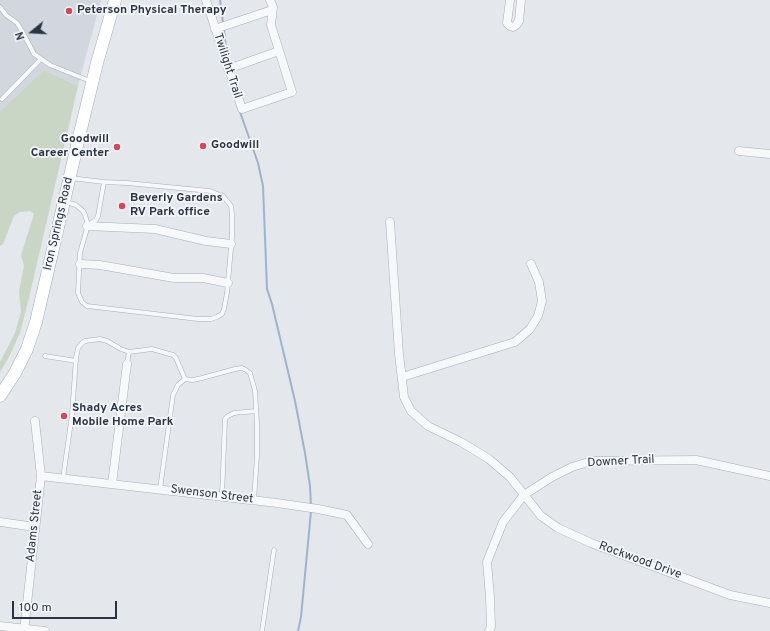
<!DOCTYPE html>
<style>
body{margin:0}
#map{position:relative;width:770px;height:631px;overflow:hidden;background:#e4e7ec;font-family:Overpass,sans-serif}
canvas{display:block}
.north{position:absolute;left:12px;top:12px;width:40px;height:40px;-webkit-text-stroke:3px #f4f6f9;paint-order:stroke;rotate:252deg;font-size:11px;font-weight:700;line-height:16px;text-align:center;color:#2b3445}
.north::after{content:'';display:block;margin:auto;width:14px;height:18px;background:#2b3445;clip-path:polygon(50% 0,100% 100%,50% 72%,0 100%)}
.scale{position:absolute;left:12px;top:601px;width:105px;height:18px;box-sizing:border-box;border:2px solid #2b3445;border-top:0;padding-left:5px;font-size:12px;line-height:14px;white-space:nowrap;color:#2b3445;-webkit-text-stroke:3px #f4f6f9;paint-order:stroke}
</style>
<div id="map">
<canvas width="770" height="631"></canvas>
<div class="north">N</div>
<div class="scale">100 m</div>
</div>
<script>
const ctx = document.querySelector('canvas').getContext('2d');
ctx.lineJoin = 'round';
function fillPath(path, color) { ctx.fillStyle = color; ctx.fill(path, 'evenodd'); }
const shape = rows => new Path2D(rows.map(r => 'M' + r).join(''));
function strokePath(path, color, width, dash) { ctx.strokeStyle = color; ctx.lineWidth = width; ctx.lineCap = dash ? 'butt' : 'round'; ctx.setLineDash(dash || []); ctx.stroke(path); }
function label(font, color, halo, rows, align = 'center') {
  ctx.font = font + ' Overpass,sans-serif'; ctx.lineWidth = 3.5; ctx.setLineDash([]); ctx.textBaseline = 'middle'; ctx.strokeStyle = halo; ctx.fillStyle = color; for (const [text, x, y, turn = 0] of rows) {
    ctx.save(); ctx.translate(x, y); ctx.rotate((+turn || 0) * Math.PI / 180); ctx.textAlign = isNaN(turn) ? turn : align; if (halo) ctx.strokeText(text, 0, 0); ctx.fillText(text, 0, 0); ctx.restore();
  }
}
fillPath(shape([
 [0,0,101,0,78,86,44,70,0,111]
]), '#d2d6de');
fillPath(shape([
 [44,70,78,86,29,298,20,333,9,357,0,372,0,362,15,333,21,312,19,291,24,266,21,255,34,214,30,211,20,212,14,216,3,244,0,246,0,111]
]), '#c9d6c5');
strokePath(shape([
 [220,0,223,23],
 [224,29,226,49],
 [240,112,258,163,263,186,267,289,272,304,295,401,305,453,310,486,311,507],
 [298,631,301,617,311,511]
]), '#9fb4cc', 2);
const lane = shape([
 [0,7,6,15,17,23,22,31,34,54,50,65,90,81],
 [2,99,41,59],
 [70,178,104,182,127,183,210,191,223,196,231,206,232,214,232,237,227,293,224,309,222,314,217,317,211,319,198,319,87,306,82,302,78,293,80,253,88,225,96,220,98,216,104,182],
 [66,202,76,205,83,211,85,215,88,225],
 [45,356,76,361],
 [127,364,129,352,152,349,173,355,176,358,185,379,193,380,202,378,235,369,242,368,246,370,250,373,255,391,257,424,257,456,254,500],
 [63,478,72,415,76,358,78,348,82,343,85,341,100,339,107,341,121,349,129,352],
 [160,489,173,395,178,385,185,379],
 [222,496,225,419,228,416,234,413,256,411],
 [262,631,274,550]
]);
const street = shape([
 [206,0,242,109,292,92,271,25,273,7,270,0],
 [510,0,507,23,510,26,513,27,516,25,519,21,521,0],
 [215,29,272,10],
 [228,69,279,51],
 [739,151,770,154],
 [390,222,399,354,404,397,411,411,428,426,461,442,489,459,510,477,541,516,558,528,591,543,730,595,770,603],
 [87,226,155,229,206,241,231,244],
 [80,264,100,265,174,278,203,278,228,283],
 [402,377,515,342,530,329,538,316,542,301,539,282,531,264],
 [41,476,277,503,318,509,347,515,368,544],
 [112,484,127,364],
 [0,522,35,527],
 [0,626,45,631],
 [24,631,41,476,35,421],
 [489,631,491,627,490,597,487,562,503,522,524,495,552,477,572,467,592,461,696,460,770,476]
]);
const primary = shape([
 [0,396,15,373,27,349,36,322,79,137,97,63,115,0]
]);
strokePath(lane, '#a9aeb7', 5);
strokePath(street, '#a9aeb7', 9);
strokePath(primary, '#a3abb8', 13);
strokePath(lane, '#f7f8fa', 4);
strokePath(street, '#f7f8fa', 8);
strokePath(primary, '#fff', 12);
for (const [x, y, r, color] of [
 [69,11,4,"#d1495b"],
 [203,146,4,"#d1495b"],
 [117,147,4,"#d1495b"],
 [122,206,4,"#d1495b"],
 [64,416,4,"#d1495b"]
]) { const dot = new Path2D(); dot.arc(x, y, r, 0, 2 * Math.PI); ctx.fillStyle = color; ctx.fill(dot); strokePath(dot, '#f4f6f9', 1.5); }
label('bold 12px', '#2b3445', '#f4f6f9', [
 ["Peterson Physical Therapy",77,11],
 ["Goodwill",109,140,"right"],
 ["Career Center",109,154,"right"],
 ["Goodwill",211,146],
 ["Beverly Gardens",130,199],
 ["RV Park office",130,213],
 ["Shady Acres",72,409],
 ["Mobile Home Park",72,423]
], 'left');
label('12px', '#2b3445', '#f4f6f9', [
 ["Twilight Trail",227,66,72],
 ["Iron Springs Road",59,224,-77],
 ["Downer Trail",621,462,-3],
 ["Swenson Street",212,495,7],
 ["Adams Street",35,526,-84],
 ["Rockwood Drive",640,561,20]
]);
</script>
